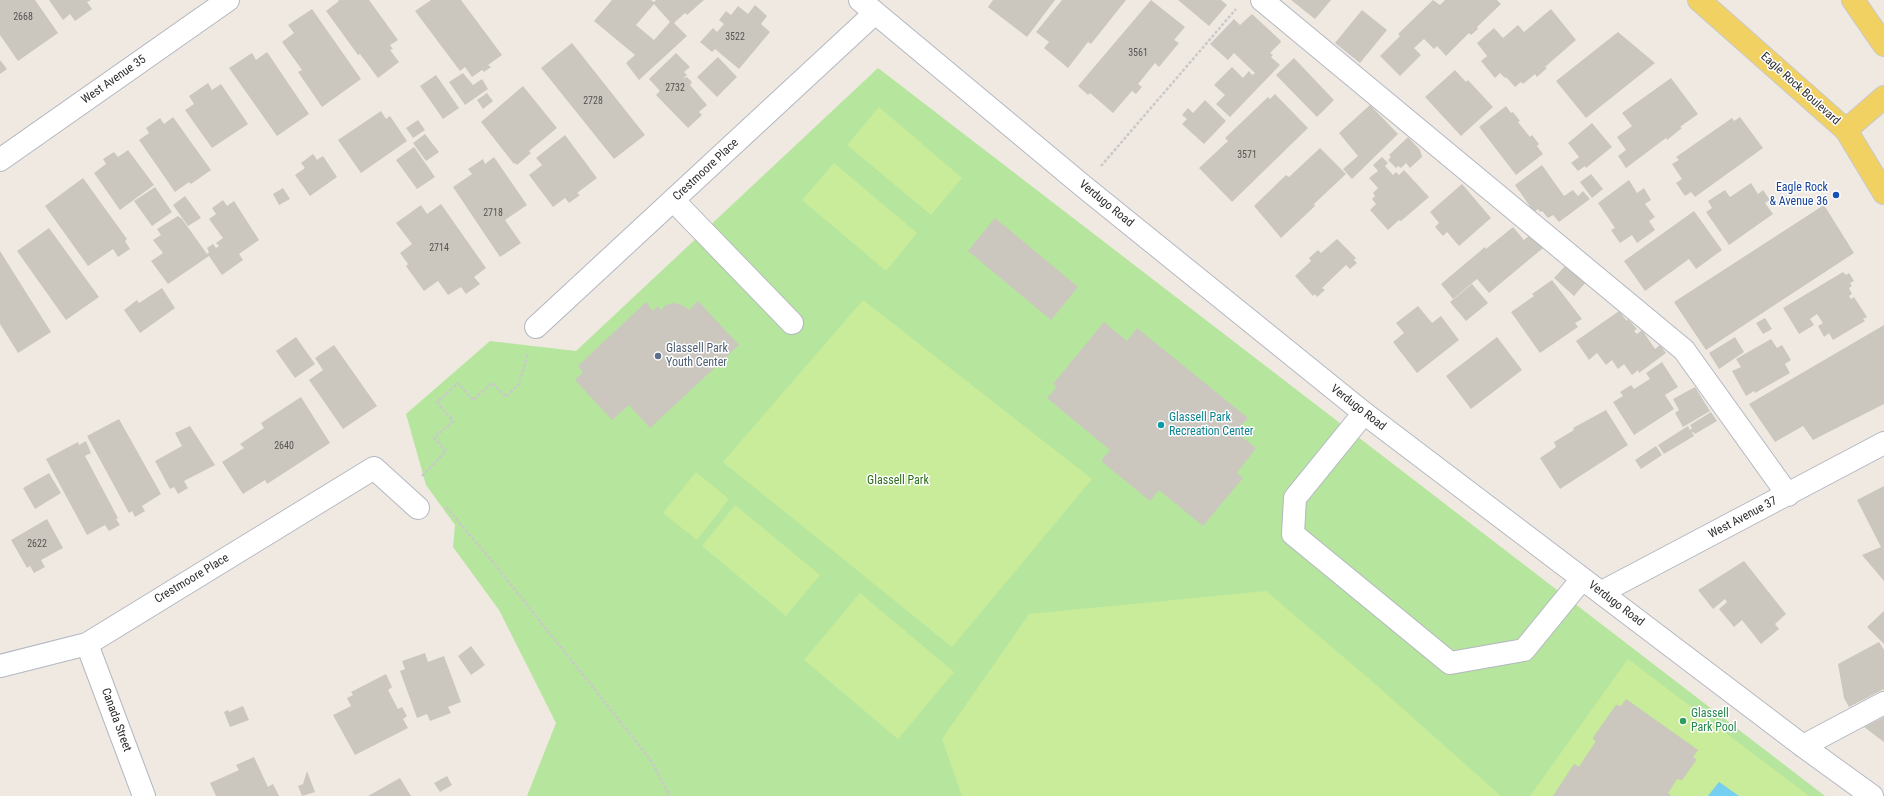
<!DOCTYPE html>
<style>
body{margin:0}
canvas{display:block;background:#efe9e1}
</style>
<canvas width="1884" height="796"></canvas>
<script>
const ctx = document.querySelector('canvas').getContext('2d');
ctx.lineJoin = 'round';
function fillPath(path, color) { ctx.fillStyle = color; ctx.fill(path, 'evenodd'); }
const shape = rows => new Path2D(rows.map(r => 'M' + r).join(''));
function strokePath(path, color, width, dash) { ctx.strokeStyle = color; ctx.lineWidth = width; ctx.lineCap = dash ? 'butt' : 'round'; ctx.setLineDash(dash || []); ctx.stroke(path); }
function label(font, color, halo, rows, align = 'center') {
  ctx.font = font + ' "Roboto Condensed",sans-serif'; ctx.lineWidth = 3; ctx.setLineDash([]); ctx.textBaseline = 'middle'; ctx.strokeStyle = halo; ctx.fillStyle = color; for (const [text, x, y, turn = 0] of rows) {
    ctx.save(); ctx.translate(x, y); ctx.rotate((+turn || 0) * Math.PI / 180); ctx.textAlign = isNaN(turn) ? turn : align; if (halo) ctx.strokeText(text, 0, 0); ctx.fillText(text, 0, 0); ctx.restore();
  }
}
fillPath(shape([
 [878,68,1825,796,527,796,556,723,499,610,453,547,455,525,426,485,406,414,490,341,576,351]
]), '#b6e59e');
fillPath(shape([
 [879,107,962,178,931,215,847,145],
 [834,163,917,233,886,271,802,200],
 [863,300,1092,479,952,647,723,462],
 [696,472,729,499,697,540,663,513],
 [735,505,820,575,786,616,702,546],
 [1266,591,1374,683,1501,796,962,796,942,739,1029,614],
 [860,593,954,672,898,739,804,660],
 [1628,659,1809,796,1739,796,1719,782,1708,796,1671,796,1668,793,1677,779,1682,780,1695,762,1696,759,1693,757,1698,750,1626,699,1621,706,1616,705,1594,736,1593,739,1596,741,1579,767,1574,764,1553,796,1530,796]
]), '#c9ec9a');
fillPath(shape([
 [1719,782,1739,796,1708,796]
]), '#75cff0');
fillPath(shape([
 [0,0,35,0,58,33,18,61,0,35],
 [49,0,91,0,87,2,92,9,75,21,70,14,63,20],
 [338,0,369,0,398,40,390,45,393,49,390,50,399,62,378,78,360,54,358,55,326,11,339,1],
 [431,0,461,0,502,55,488,65,491,67,484,72,482,70,472,77,465,67,460,71,415,11],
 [612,0,651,0,654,2,656,0,704,0,687,15,685,13,674,23,687,36,639,80,626,63,635,55,594,21],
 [654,4,670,22,654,40,636,25],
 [993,0,1055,0,1027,37,988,7],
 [1062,0,1126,0,1091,44,1088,42,1068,68,1044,48,1049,42,1036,32],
 [1151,0,1185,27,1174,40,1179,43,1159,67,1155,63,1138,84,1142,87,1136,94,1132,91,1113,113,1090,93,1088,95,1078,86],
 [1178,0,1221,0,1227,5,1209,26],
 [1291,0,1331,0,1315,19],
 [1433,0,1440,5,1445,0,1497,0,1501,4,1477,27,1478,29,1471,35,1469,33,1446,56,1437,46,1434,49,1424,39,1414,48,1421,55,1400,76,1380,56,1400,36,1398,34],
 [755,5,767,16,761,24,770,32,739,69,715,49,712,52,700,42,713,28,717,32,724,24,719,20,726,11,731,15,738,6,748,14],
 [312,9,361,79,322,107,298,72,302,70,282,42,294,33,288,25],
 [1551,9,1576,40,1545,67,1547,68,1537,77,1535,74,1523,84,1521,82,1515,87,1506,77,1505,78,1500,73,1495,78,1481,61,1487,56,1477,43,1494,28,1503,38,1518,25,1524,32],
 [1362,10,1387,30,1360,63,1335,43],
 [1252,14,1280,40,1281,42,1270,53,1273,55,1271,57,1280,65,1230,117,1216,104,1225,95,1214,85,1232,67,1243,78,1249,71,1252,75,1255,73,1234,53,1228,60,1210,44,1234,19,1240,25],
 [1618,32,1655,63,1586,118,1556,81],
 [572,43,645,135,614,159,541,68],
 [267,52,309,114,277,136,229,68,252,53,256,60],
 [676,53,690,67,684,72,687,75,683,79,687,77,692,82,690,85,707,105,699,112,702,115,688,128,656,95,660,91,649,79],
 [718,57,737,77,717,97,697,77],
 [1294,58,1334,100,1317,117,1276,75],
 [0,60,7,69,0,74],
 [1455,70,1466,82,1468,80,1493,107,1461,136,1425,97],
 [463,73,473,85,482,79,488,89,465,105,449,82],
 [436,75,459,108,443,119,420,86],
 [1671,78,1698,114,1680,127,1682,128,1667,140,1666,138,1626,168,1618,156,1626,150,1617,137,1632,126,1622,113],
 [208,83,212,90,221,84,248,124,212,148,185,110,194,104,189,96],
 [523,86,557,128,529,151,531,153,517,165,515,163,514,164,481,122],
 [487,93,493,101,483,109,477,100],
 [1275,94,1308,128,1232,202,1199,168,1228,141,1225,138,1268,97,1270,99],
 [1205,100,1226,121,1204,144,1182,124,1187,119,1182,115,1188,108,1193,113],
 [1370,105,1398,134,1352,179,1343,169,1358,156,1339,133],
 [1506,106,1511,113,1513,112,1520,121,1518,122,1530,137,1532,135,1539,144,1537,146,1543,154,1516,175,1479,127],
 [381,111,386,119,390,116,407,141,361,173,338,140],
 [173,117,211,170,191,184,189,182,175,192,139,140,149,133,146,128,160,118,164,124],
 [1740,117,1763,148,1695,197,1691,192,1685,196,1676,183,1682,179,1672,164,1679,160,1676,157,1732,118,1734,121],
 [418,120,425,130,413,138,406,128],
 [1592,123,1612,147,1586,168,1585,166,1578,171,1571,163,1579,157,1568,143],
 [425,134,439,152,426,161,413,143],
 [565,135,597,178,577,193,580,195,569,203,565,198,553,207,529,175,542,165,536,158],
 [1408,137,1420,150,1422,157,1410,168,1406,163,1401,168,1398,166,1396,168,1388,160,1391,157,1389,155],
 [414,147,435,177,417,189,396,160],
 [1320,148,1346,174,1314,204,1315,206,1281,238,1254,206,1286,175,1289,177],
 [128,150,154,185,120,210,94,173,106,164,103,159,114,152,118,157],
 [313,154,317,160,323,156,337,177,310,196,295,175,305,168,301,163],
 [494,157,527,205,505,220,521,243,500,257,453,187,472,174,468,169,483,159,485,164],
 [1382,157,1388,163,1385,166,1393,175,1396,172,1399,175,1404,170,1429,197,1401,221,1399,220,1388,230,1370,210,1376,204,1372,199,1375,196,1373,193,1378,188,1369,178,1378,171,1373,165],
 [1542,165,1564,196,1573,190,1578,196,1583,191,1590,199,1559,222,1553,215,1548,218,1542,211,1540,212,1538,209,1534,212,1515,185],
 [1591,174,1603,189,1592,198,1580,182],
 [83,178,127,239,125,241,130,249,118,257,113,249,88,266,45,206],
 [1629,180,1637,193,1644,188,1651,200,1645,204,1655,217,1649,221,1655,230,1637,243,1632,235,1620,243,1611,230,1615,228,1598,203],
 [1751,183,1758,194,1763,190,1770,200,1765,203,1773,214,1729,245,1706,212,1712,208,1708,201,1725,190,1730,197],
 [1462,184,1491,218,1459,246,1447,232,1443,236,1435,227,1439,223,1430,212],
 [155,187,172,212,152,226,134,201],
 [283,188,290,199,279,205,273,194],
 [185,196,201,218,188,226,173,205],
 [223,200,227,206,234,201,259,240,239,254,243,260,222,275,209,256,168,284,151,261,163,253,153,240,161,235,157,229,178,216,182,219,207,254,209,252,207,248,213,244,216,248,219,246,216,243,223,238,209,219,216,214,212,208],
 [441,204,486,268,474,277,480,284,466,294,461,287,448,295,438,281,424,291,406,266,408,264,400,253,412,244,396,223,421,205,427,214],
 [1824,205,1854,253,1706,350,1674,302],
 [1694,211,1722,250,1696,269,1689,259,1645,291,1624,261],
 [995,218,1078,287,1051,320,968,251],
 [1513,227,1524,240,1531,234,1543,248,1489,293,1477,279,1453,299,1441,284,1485,247,1486,249],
 [49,228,99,297,66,320,17,251],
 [1337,239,1356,258,1354,260,1357,263,1350,269,1346,265,1322,288,1325,290,1317,297,1315,294,1313,296,1295,276,1311,261,1309,258,1318,250,1321,253],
 [0,251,51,332,18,353,0,324],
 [1566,265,1586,282,1574,296,1554,278],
 [1843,272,1846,275,1849,273,1854,281,1850,283,1852,286,1849,288,1852,294,1849,296,1851,299,1854,297,1867,317,1863,319,1865,321,1833,340,1829,333,1824,337,1818,326,1823,323,1817,314,1810,319,1814,325,1799,334,1783,308],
 [1552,280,1582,319,1575,323,1578,327,1540,353,1511,312,1534,296,1532,294],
 [1472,284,1488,303,1466,321,1450,302],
 [162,288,175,308,140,333,124,310,137,300,139,303],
 [698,301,739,345,650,428,629,405,612,420,575,380,583,373,578,366,646,302,653,311,658,306,661,310,666,305,674,303,682,305,689,310],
 [1418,306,1432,323,1441,316,1459,340,1417,373,1393,342,1404,333,1396,323],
 [1619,311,1627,321,1628,319,1637,329,1634,331,1637,334,1642,330,1655,349,1660,345,1666,353,1639,373,1638,370,1632,375,1624,364,1618,369,1612,360,1606,365,1597,353,1589,360,1576,341],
 [1765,318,1772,329,1763,334,1756,323],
 [1104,322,1127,341,1137,328,1248,418,1236,432,1256,448,1237,473,1243,478,1203,526,1159,490,1150,501,1101,461,1110,450,1047,398,1057,387,1053,384],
 [1884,325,1884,404,1813,440,1803,426,1775,442,1749,404],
 [296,337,315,364,295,378,276,351],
 [1497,337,1522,370,1471,409,1446,376],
 [1735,337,1744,352,1719,369,1709,353],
 [1771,339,1777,348,1782,345,1791,360,1785,364,1790,373,1755,393,1754,391,1746,396,1732,371,1741,367,1736,359],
 [334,345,377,406,343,429,309,380,323,370,315,358],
 [1662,362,1678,387,1665,395,1674,409,1634,435,1613,402,1623,396,1620,392,1631,385,1634,389,1650,379,1646,373],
 [1695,387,1710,411,1683,427,1675,413,1679,410,1673,399],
 [301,397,330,443,267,484,265,480,243,494,222,462,244,448,240,444,264,428,261,423],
 [1606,410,1628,445,1560,489,1540,458,1556,447,1554,442,1574,430,1573,428],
 [1711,412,1717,421,1695,434,1693,432,1692,432,1694,436,1664,454,1658,445,1688,426,1690,430,1692,428,1690,425],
 [119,419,161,494,142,506,145,511,135,517,132,511,129,513,87,436],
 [190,426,215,465,184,481,188,488,178,494,174,487,170,489,155,461,182,446,175,433],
 [86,441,91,453,85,456,118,518,116,519,120,525,109,531,105,525,87,535,46,459,78,442,79,445],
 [1656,446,1662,455,1641,469,1635,460],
 [49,473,61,493,35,509,23,488],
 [1884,486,1884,581,1862,555,1881,547,1857,500],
 [47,519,63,548,41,560,45,567,34,573,30,566,27,568,11,540],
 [1744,561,1786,614,1775,624,1779,629,1761,644,1742,620,1734,627,1719,609,1727,602,1725,599,1713,609,1698,590],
 [1884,611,1884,644,1867,627],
 [1879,642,1884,650,1884,689,1849,707,1844,698,1838,664],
 [471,646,485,665,471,675,458,656],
 [425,653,428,662,444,656,461,702,448,707,451,713,430,721,427,714,417,718,400,671,405,669,402,661],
 [386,674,392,687,388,690,398,709,402,707,407,716,403,719,408,728,355,755,333,715,351,706,347,698,353,695,351,692],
 [1626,699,1698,750,1693,757,1696,759,1695,762,1682,780,1677,779,1668,793,1671,796,1553,796,1574,764,1579,767,1596,741,1593,739,1594,736,1616,705,1621,706],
 [243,706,249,720,230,727,224,712,228,710,229,712],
 [1884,717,1884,742,1864,727],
 [254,757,268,787,273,784,279,796,216,796,210,783,239,770,236,765],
 [307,771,315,792,302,796,298,786,303,784],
 [447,776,452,785,440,792,434,783],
 [400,778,411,796,368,796]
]), '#cbc7bf');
const minor = shape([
 [860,0,1083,186,1364,413,1803,746,1872,796],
 [1262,0,1684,350,1788,495],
 [0,160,228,0],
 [673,200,792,323],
 [536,327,875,13],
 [1364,413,1295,498,1293,534,1450,663,1524,650,1582,579],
 [1602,592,1884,443],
 [87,644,144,796],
 [0,666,87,644,374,468,418,508],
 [1803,746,1884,703]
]);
const major = shape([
 [1699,0,1846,130,1884,193],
 [1853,0,1884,45],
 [1846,130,1884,97]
]);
strokePath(minor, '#b4b7c1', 24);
strokePath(major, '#c9c9c9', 24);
strokePath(shape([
 [1101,166,1236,9],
 [422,476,446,451,434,438,453,421,437,402,458,383,473,400,492,383,506,397,519,384,528,353],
 [446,507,492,561,650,759,670,796]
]), '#c9c9c9', 2.5, [3, 2]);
strokePath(minor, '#fff', 22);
strokePath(major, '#f2d163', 22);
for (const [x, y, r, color] of [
 [1836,195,4,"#1a4fb4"],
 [658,356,4,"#5c6f8a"],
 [1161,425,4,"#0f9aa8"],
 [1683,721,4,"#2e9e5b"]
]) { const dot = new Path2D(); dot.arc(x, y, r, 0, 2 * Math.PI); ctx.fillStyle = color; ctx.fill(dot); strokePath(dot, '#fff', 1.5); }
label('10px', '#555452', null, [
 ["2668",23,17],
 ["3522",735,37],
 ["3561",1138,53],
 ["2732",675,88],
 ["2728",593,101],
 ["3571",1247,155],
 ["2718",493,213],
 ["2714",439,248],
 ["2640",284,446],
 ["2622",37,544]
]);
label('12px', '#2e2e2e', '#fff', [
 ["West Avenue 35",114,80,-35],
 ["Eagle Rock Boulevard",1800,89,42],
 ["Crestmoore Place",706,170,-43],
 ["Verdugo Road",1106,204,39],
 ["Verdugo Road",1358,408,38],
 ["West Avenue 37",1743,518,-28],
 ["Crestmoore Place",192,579,-31],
 ["Verdugo Road",1616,604,37],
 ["Canada Street",116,720,70]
]);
label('12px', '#164399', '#fff', [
 ["Eagle Rock",1828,188],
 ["& Avenue 36",1828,202]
], 'right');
label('12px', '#4e5e75', '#fff', [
 ["Glassell Park",666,349],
 ["Youth Center",666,363]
], 'left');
label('12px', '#0d838f', '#fff', [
 ["Glassell Park",1169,418],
 ["Recreation Center",1169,432]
], 'left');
label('12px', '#2c6e1b', '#fff', [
 ["Glassell Park",898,481]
]);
label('12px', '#27864d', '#fff', [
 ["Glassell",1691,714],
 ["Park Pool",1691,728]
], 'left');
</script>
